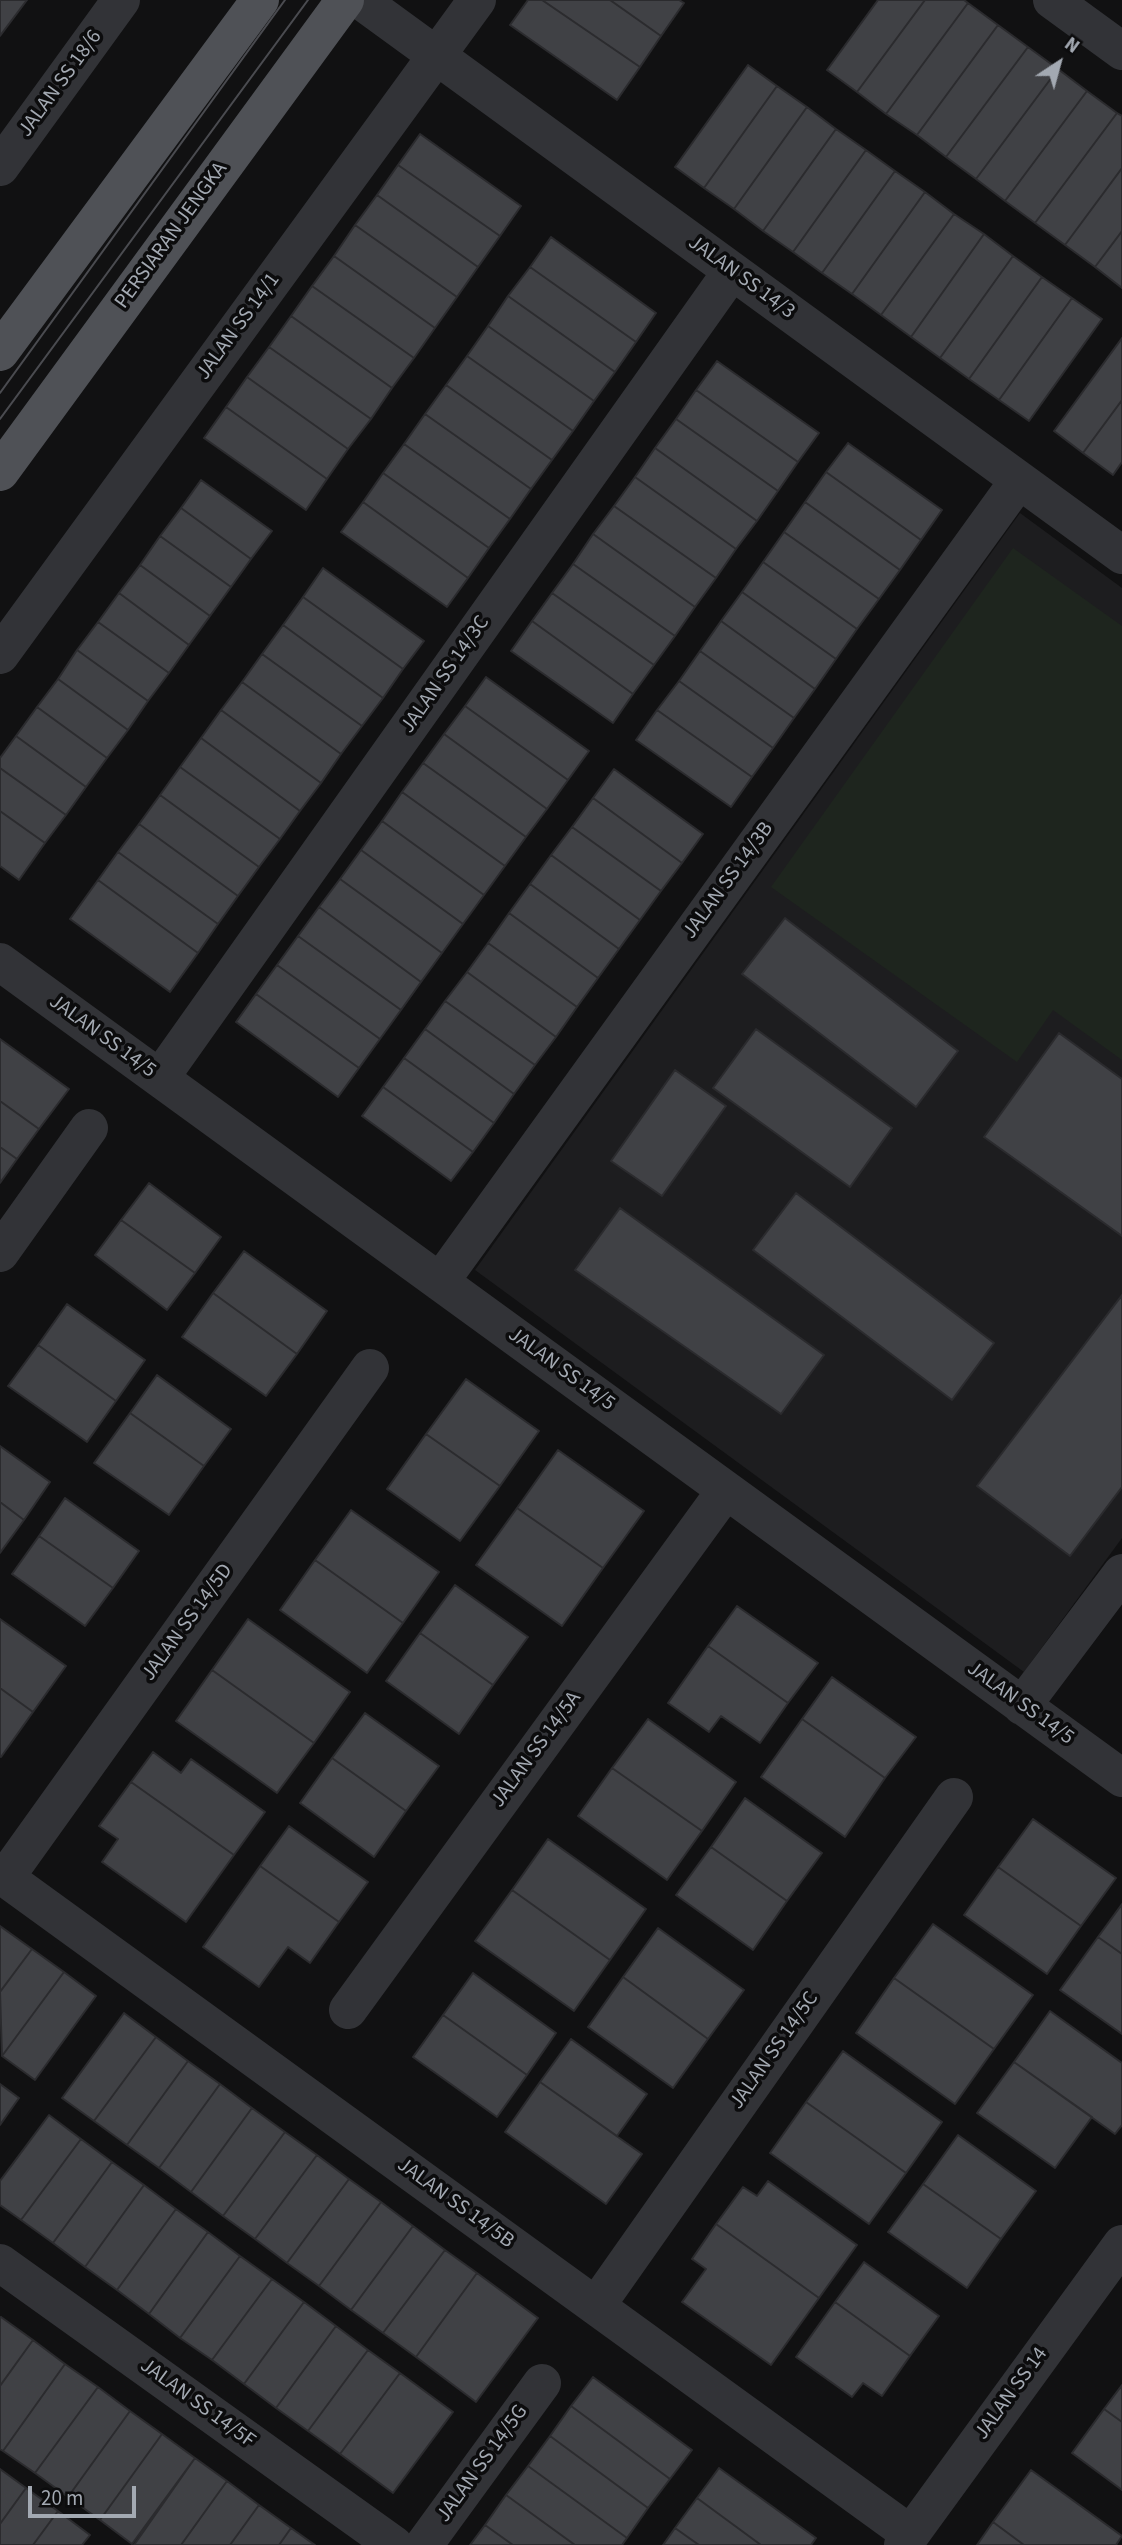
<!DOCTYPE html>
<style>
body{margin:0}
#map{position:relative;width:1122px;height:2545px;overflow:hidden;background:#111112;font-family:"Source Sans 3",sans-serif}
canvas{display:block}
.north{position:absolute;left:1024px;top:28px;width:70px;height:70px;-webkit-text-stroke:5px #0c0c0d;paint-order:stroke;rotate:36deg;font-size:19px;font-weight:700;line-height:28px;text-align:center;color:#a3a9b2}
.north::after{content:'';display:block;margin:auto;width:24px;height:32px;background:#a3a9b2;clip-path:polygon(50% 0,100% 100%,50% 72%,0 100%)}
.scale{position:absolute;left:28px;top:2486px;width:108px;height:32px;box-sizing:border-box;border:4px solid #a3a9b2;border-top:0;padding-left:9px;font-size:21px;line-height:24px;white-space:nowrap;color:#a3a9b2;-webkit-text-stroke:5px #0c0c0d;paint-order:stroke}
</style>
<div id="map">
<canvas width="1122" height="2545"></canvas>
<div class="north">N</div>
<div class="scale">20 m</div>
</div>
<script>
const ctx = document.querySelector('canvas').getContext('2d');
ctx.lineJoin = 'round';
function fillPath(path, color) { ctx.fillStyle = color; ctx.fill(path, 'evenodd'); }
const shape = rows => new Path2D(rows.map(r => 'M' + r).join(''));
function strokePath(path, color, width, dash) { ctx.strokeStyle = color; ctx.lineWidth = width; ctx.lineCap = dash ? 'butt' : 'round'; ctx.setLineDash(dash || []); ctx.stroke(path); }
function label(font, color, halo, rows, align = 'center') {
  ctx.font = font + ' "Source Sans 3",sans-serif'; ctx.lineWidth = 7; ctx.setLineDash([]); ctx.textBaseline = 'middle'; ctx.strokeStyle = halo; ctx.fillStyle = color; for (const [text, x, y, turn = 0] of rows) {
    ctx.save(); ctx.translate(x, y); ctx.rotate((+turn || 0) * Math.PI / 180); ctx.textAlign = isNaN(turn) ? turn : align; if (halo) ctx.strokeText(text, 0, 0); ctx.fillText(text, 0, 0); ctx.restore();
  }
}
fillPath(shape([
 [1020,513,1122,588,1122,1538,1024,1672,475,1270]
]), '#1d1d1f');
fillPath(shape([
 [1013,548,1122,626,1122,1060,1053,1010,1017,1062,771,887]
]), '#1e251e');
const building = shape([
 [0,0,27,0,0,36,0,0],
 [528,0,542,0,640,67,617,100,510,25,528,0],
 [542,0,610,0,661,36,640,67,542,0],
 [610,0,679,0,684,3,661,36,610,0],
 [878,0,925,0,857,92,827,70,878,0],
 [925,0,964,0,968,3,886,114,857,92,925,0],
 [968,3,998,25,917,135,886,114,968,3],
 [998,25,1028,47,946,157,917,135,998,25],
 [1028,47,1058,69,976,179,946,157,1028,47],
 [748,65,777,86,704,188,675,167,748,65],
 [1058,69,1087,91,1005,201,976,179,1058,69],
 [777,86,807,107,734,209,704,188,777,86],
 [1087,91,1117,113,1035,223,1005,201,1087,91],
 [807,107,836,129,763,231,734,209,807,107],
 [1117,113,1122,116,1122,168,1065,245,1035,223,1117,113],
 [836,129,866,150,793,252,763,231,836,129],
 [420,134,521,206,500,236,398,165,420,134],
 [866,150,895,171,822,273,793,252,866,150],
 [398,165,500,236,478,267,377,195,398,165],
 [1122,168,1122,231,1095,267,1065,245,1122,168],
 [895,171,925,192,852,294,822,273,895,171],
 [925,192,954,214,881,315,852,294,925,192],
 [377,195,478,267,457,297,355,225,377,195],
 [954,214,984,234,911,337,881,315,954,214],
 [355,225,457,297,435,328,334,256,355,225],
 [1122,231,1122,288,1095,267,1122,231],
 [984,234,1013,256,940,358,911,337,984,234],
 [551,237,656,313,636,342,530,267,551,237],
 [334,256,435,328,414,358,312,286,334,256],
 [1013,256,1042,277,969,379,940,358,1013,256],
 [530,267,636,342,615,372,508,296,530,267],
 [1042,277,1072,298,999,400,969,379,1042,277],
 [312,286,414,358,392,388,291,316,312,286],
 [508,296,615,372,594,401,488,326,508,296],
 [1072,298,1102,319,1029,421,999,400,1072,298],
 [291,316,392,388,371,419,269,347,291,316],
 [488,326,594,401,573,431,467,356,488,326],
 [1122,338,1122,400,1083,453,1054,431,1122,338],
 [269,347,371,419,348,449,247,377,269,347],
 [467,356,573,431,552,460,446,385,467,356],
 [717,361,819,433,798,462,696,390,717,361],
 [247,377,348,449,327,479,226,407,247,377],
 [446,385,552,460,531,489,425,414,446,385],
 [696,390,798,462,778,491,676,419,696,390],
 [1122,400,1122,462,1113,475,1083,453,1122,400],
 [226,407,327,479,306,510,204,438,226,407],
 [425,414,531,489,510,519,404,444,425,414],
 [676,419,778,491,757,521,655,448,676,419],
 [848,443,942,510,921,540,826,472,848,443],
 [404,444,510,519,489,548,383,473,404,444],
 [655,448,757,521,736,549,635,477,655,448],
 [826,472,921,540,900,570,805,502,826,472],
 [383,473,489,548,468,578,363,502,383,473],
 [635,477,736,549,716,578,614,506,635,477],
 [201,480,272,531,251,559,181,508,201,480],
 [363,502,468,578,447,607,341,532,363,502],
 [805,502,900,570,879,599,784,532,805,502],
 [614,506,716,578,695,607,593,534,614,506],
 [181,508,251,559,231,587,160,536,181,508],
 [784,532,879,599,857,629,763,562,784,532],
 [593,534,695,607,675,636,573,564,593,534],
 [160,536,231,587,210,616,140,565,160,536],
 [763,562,857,629,836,659,742,592,763,562],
 [573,564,675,636,654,665,552,593,573,564],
 [140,565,210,616,189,645,119,593,140,565],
 [323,568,424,641,403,669,303,597,323,568],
 [742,592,836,659,815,689,721,621,742,592],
 [119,593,189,645,169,673,98,622,119,593],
 [552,593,654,665,633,694,532,621,552,593],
 [303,597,403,669,383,698,283,625,303,597],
 [532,621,633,694,613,723,511,651,532,621],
 [721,621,815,689,794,718,700,651,721,621],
 [98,622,169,673,148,701,77,650,98,622],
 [283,625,383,698,362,726,262,654,283,625],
 [77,650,148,701,128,730,58,679,77,650],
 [700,651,794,718,773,748,679,681,700,651],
 [262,654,362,726,341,754,242,682,262,654],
 [486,677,589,751,568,780,465,706,486,677],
 [58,679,128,730,107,758,37,707,58,679],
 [679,681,773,748,752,777,657,710,679,681],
 [242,682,341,754,321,783,221,710,242,682],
 [465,706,568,780,547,809,444,734,465,706],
 [37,707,107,758,86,787,16,736,37,707],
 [221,710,321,783,300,811,201,738,221,710],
 [657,710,752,777,731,807,636,740,657,710],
 [444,734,547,809,526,837,423,763,444,734],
 [16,736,86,787,66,815,0,768,0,758,16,736],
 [201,738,300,811,280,839,180,767,201,738],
 [423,763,526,837,505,866,402,792,423,763],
 [180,767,280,839,259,867,160,795,180,767],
 [0,768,66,815,45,843,0,811,0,768],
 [614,769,703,834,682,863,593,798,614,769],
 [402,792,505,866,484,895,382,821,402,792],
 [160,795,259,867,238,896,139,824,160,795],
 [593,798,682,863,661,891,572,827,593,798],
 [0,811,45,843,19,880,0,866,0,811],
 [382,821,484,895,463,924,361,850,382,821],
 [139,824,238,896,218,924,118,852,139,824],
 [572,827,661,891,640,920,551,855,572,827],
 [361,850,463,924,442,953,340,879,361,850],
 [118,852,218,924,198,953,98,880,118,852],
 [551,855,640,920,619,949,530,884,551,855],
 [340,879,442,953,421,982,319,907,340,879],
 [98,880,198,953,170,992,70,919,98,880],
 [530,884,619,949,598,978,509,913,530,884],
 [319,907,421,982,401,1010,298,936,319,907],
 [509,913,598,978,577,1007,488,943,509,913],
 [785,918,958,1051,916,1107,742,974,785,918],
 [298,936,401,1010,380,1039,277,965,298,936],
 [488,943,577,1007,556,1037,467,972,488,943],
 [277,965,380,1039,359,1068,256,994,277,965],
 [467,972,556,1037,535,1065,445,1001,467,972],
 [256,994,359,1068,338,1097,236,1022,256,994],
 [445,1001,535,1065,514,1094,425,1029,445,1001],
 [425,1029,514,1094,494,1123,404,1058,425,1029],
 [756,1029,892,1128,850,1187,713,1088,756,1029],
 [1059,1033,1122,1079,1122,1236,984,1137,1059,1033],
 [0,1039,69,1089,39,1129,0,1101,0,1039],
 [404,1058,494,1123,473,1152,383,1087,404,1058],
 [675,1070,726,1106,662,1196,611,1161,675,1070],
 [383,1087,473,1152,451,1181,362,1116,383,1087],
 [0,1101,39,1129,17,1159,0,1147,0,1101],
 [0,1147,17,1159,0,1183,0,1147],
 [149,1183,221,1237,195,1273,121,1220,149,1183],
 [796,1193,994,1343,952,1400,753,1250,796,1193],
 [620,1208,824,1355,781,1414,575,1270,620,1208],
 [121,1220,195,1273,167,1310,95,1255,121,1220],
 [244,1251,327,1311,297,1354,213,1293,244,1251],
 [213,1293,297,1354,266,1396,182,1337,213,1293],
 [1122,1295,1122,1487,1070,1556,977,1486,1122,1295],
 [67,1304,145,1360,116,1401,38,1345,67,1304],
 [38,1345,116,1401,87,1442,8,1386,38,1345],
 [157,1375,231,1429,204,1466,130,1413,157,1375],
 [466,1379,539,1431,500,1486,426,1434,466,1379],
 [130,1413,204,1466,169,1515,94,1463,130,1413],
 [426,1434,500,1486,460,1541,387,1489,426,1434],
 [0,1446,50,1482,24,1520,0,1502,0,1446],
 [558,1450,644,1511,603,1568,517,1508,558,1450],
 [65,1498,139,1551,113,1588,39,1536,65,1498],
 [0,1502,24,1520,0,1553,0,1502],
 [517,1508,603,1568,562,1626,476,1565,517,1508],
 [351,1510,439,1572,403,1623,315,1560,351,1510],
 [39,1536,113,1588,85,1626,12,1574,39,1536],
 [315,1560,403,1623,367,1673,280,1610,315,1560],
 [455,1585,528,1637,493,1685,420,1633,455,1585],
 [737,1606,818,1663,788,1703,708,1646,737,1606],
 [0,1619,66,1666,33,1712,0,1688,0,1619],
 [248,1619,350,1692,314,1743,212,1670,248,1619],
 [420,1633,493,1685,459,1734,386,1681,420,1633],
 [708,1646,788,1703,760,1743,721,1716,709,1732,668,1703,708,1646],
 [212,1670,314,1743,277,1793,176,1721,212,1670],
 [832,1677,916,1737,885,1778,802,1719,832,1677],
 [0,1688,33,1712,1,1757,0,1756,0,1688],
 [365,1713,439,1766,406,1811,332,1758,365,1713],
 [648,1719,736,1782,702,1831,612,1768,648,1719],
 [802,1719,885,1778,845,1837,761,1777,802,1719],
 [153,1752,181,1773,191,1759,265,1812,234,1855,131,1782,153,1752],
 [332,1758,406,1811,374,1857,300,1803,332,1758],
 [612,1768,702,1831,667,1880,578,1816,612,1768],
 [131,1782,234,1855,186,1922,102,1862,118,1839,99,1826,131,1782],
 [745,1798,822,1853,787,1901,711,1847,745,1798],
 [1033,1819,1116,1878,1081,1926,998,1867,1033,1819],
 [289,1826,368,1882,339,1922,260,1866,289,1826],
 [548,1839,646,1909,610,1960,512,1890,548,1839],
 [711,1847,787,1901,753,1950,676,1895,711,1847],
 [260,1866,339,1922,310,1963,288,1947,259,1987,203,1947,260,1866],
 [998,1867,1081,1926,1047,1974,964,1915,998,1867],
 [512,1890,610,1960,574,2011,475,1941,512,1890],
 [1122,1904,1122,1954,1098,1937,1122,1904],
 [933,1924,1033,1995,994,2049,894,1978,933,1924],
 [0,1926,32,1949,0,1992,0,1926],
 [658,1928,744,1990,708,2039,623,1977,658,1928],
 [1098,1937,1122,1954,1122,2034,1060,1990,1098,1937],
 [32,1949,64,1972,2,2056,0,1992,32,1949],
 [64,1972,96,1996,35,2080,2,2056,64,1972],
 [473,1973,556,2033,527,2075,443,2015,473,1973],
 [623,1977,708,2039,673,2088,588,2027,623,1977],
 [894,1978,994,2049,955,2104,856,2033,894,1978],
 [1050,2011,1122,2063,1122,2125,1115,2134,1014,2062,1050,2011],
 [124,2013,156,2037,94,2121,62,2098,124,2013],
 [443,2015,527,2075,497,2117,413,2057,443,2015],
 [156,2037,188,2061,127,2145,94,2121,156,2037],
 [571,2039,647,2094,617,2136,540,2082,571,2039],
 [843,2051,942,2122,906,2173,806,2102,843,2051],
 [188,2061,220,2084,159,2168,127,2145,188,2061],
 [1014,2062,1092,2117,1055,2168,977,2113,1014,2062],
 [540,2082,642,2154,606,2204,505,2132,540,2082],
 [0,2084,19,2098,0,2125,0,2084],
 [220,2084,252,2108,191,2192,159,2168,220,2084],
 [806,2102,906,2173,869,2224,770,2153,806,2102],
 [252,2108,285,2132,223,2216,191,2192,252,2108],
 [49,2115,81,2139,21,2220,0,2205,0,2181,49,2115],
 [285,2132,317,2155,255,2239,223,2216,285,2132],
 [958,2135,1036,2191,1001,2239,923,2184,958,2135],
 [81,2139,112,2162,53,2243,21,2220,81,2139],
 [317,2155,349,2179,287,2263,255,2239,317,2155],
 [112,2162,144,2185,85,2267,53,2243,112,2162],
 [349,2179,381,2202,319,2286,287,2263,349,2179],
 [768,2181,857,2245,819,2298,716,2224,743,2187,757,2196,768,2181],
 [923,2184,1001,2239,967,2288,888,2232,923,2184],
 [144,2185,176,2209,117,2290,85,2267,144,2185],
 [381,2202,413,2226,351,2310,319,2286,381,2202],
 [176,2209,208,2232,149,2314,117,2290,176,2209],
 [716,2224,819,2298,771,2365,682,2302,706,2269,692,2259,716,2224],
 [413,2226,445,2250,383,2333,351,2310,413,2226],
 [208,2232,240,2256,180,2338,149,2314,208,2232],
 [445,2250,477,2273,416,2357,383,2333,445,2250],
 [240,2256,272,2279,212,2360,180,2338,240,2256],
 [864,2262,939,2316,910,2356,835,2302,864,2262],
 [477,2273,538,2318,476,2402,416,2357,477,2273],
 [272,2279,304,2302,244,2384,212,2360,272,2279],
 [304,2302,336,2326,276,2408,244,2384,304,2302],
 [835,2302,910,2356,882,2396,863,2383,852,2397,796,2357,835,2302],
 [1,2317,33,2340,0,2386,0,2318,1,2317],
 [336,2326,368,2350,308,2431,276,2408,336,2326],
 [33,2340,65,2364,3,2451,0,2449,0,2386,33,2340],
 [368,2350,400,2373,340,2454,308,2431,368,2350],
 [65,2364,98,2387,35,2473,3,2451,65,2364],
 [400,2373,453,2412,393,2493,340,2454,400,2373],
 [593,2377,692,2450,670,2479,571,2406,593,2377],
 [1122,2385,1122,2422,1104,2409,1122,2385],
 [98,2387,130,2411,68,2497,35,2473,98,2387],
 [571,2406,670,2479,648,2508,550,2436,571,2406],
 [1104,2409,1122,2422,1122,2490,1072,2453,1104,2409],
 [130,2411,162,2434,100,2520,68,2497,130,2411],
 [162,2434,195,2458,132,2544,100,2520,162,2434],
 [550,2436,648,2508,627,2538,528,2466,550,2436],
 [195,2458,227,2481,181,2545,134,2545,195,2458],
 [528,2466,627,2538,622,2545,575,2545,506,2495,528,2466],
 [719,2468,816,2538,811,2545,761,2545,697,2498,719,2468],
 [0,2469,26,2488,0,2524,0,2469],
 [1031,2470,1122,2536,1116,2545,1024,2545,993,2522,1031,2470],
 [227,2481,259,2505,230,2545,181,2545,227,2481],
 [26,2488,58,2511,33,2545,0,2545,0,2524,26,2488],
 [506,2495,575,2545,513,2545,485,2525,506,2495],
 [697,2498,761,2545,699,2545,675,2528,697,2498],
 [259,2505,291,2528,279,2545,230,2545,259,2505],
 [58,2511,90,2535,82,2545,33,2545,58,2511],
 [993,2522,1024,2545,977,2545,993,2522],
 [485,2525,513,2545,470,2545,485,2525],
 [291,2528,315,2545,279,2545,291,2528],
 [675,2528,699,2545,663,2545,675,2528]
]);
fillPath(building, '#404145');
strokePath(building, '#2b2b2e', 2);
strokePath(shape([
 [360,0,1122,555],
 [1052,0,1122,51],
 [0,167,121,0],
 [0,655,477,0],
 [0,962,1122,1778],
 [160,1078,732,271],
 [0,1253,89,1128],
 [440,1282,1019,480],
 [1022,1706,1122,1573],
 [0,1874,910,2534],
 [5,1878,370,1368],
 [348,2010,726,1490],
 [0,2263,394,2545],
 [596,2306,954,1797],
 [424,2545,542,2383],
 [903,2545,1122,2244]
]), '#323337', 38);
strokePath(shape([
 [0,352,260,0],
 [0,472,345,0]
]), '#4f5156', 38);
strokePath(shape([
 [0,393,285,0],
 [0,419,308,0]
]), '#4a4b50', 2);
label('21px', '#a3a9b2', '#0c0c0d', [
 ["JALAN SS 18/6",61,84,-54],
 ["PERSIARAN JENGKA",172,236,-54],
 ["JALAN SS 14/3",741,278,36],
 ["JALAN SS 14/1",239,327,-54],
 ["JALAN SS 14/3C",446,675,-55],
 ["JALAN SS 14/3B",729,881,-54],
 ["JALAN SS 14/5",102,1037,36],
 ["JALAN SS 14/5",561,1370,36],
 ["JALAN SS 14/5D",188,1623,-54],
 ["JALAN SS 14/5",1020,1704,36],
 ["JALAN SS 14/5A",537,1750,-54],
 ["JALAN SS 14/5C",775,2051,-55],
 ["JALAN SS 14/5B",455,2204,36],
 ["JALAN SS 14",1012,2394,-54],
 ["JALAN SS 14/5F",197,2404,36],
 ["JALAN SS 14/5G",483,2464,-54]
]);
</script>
